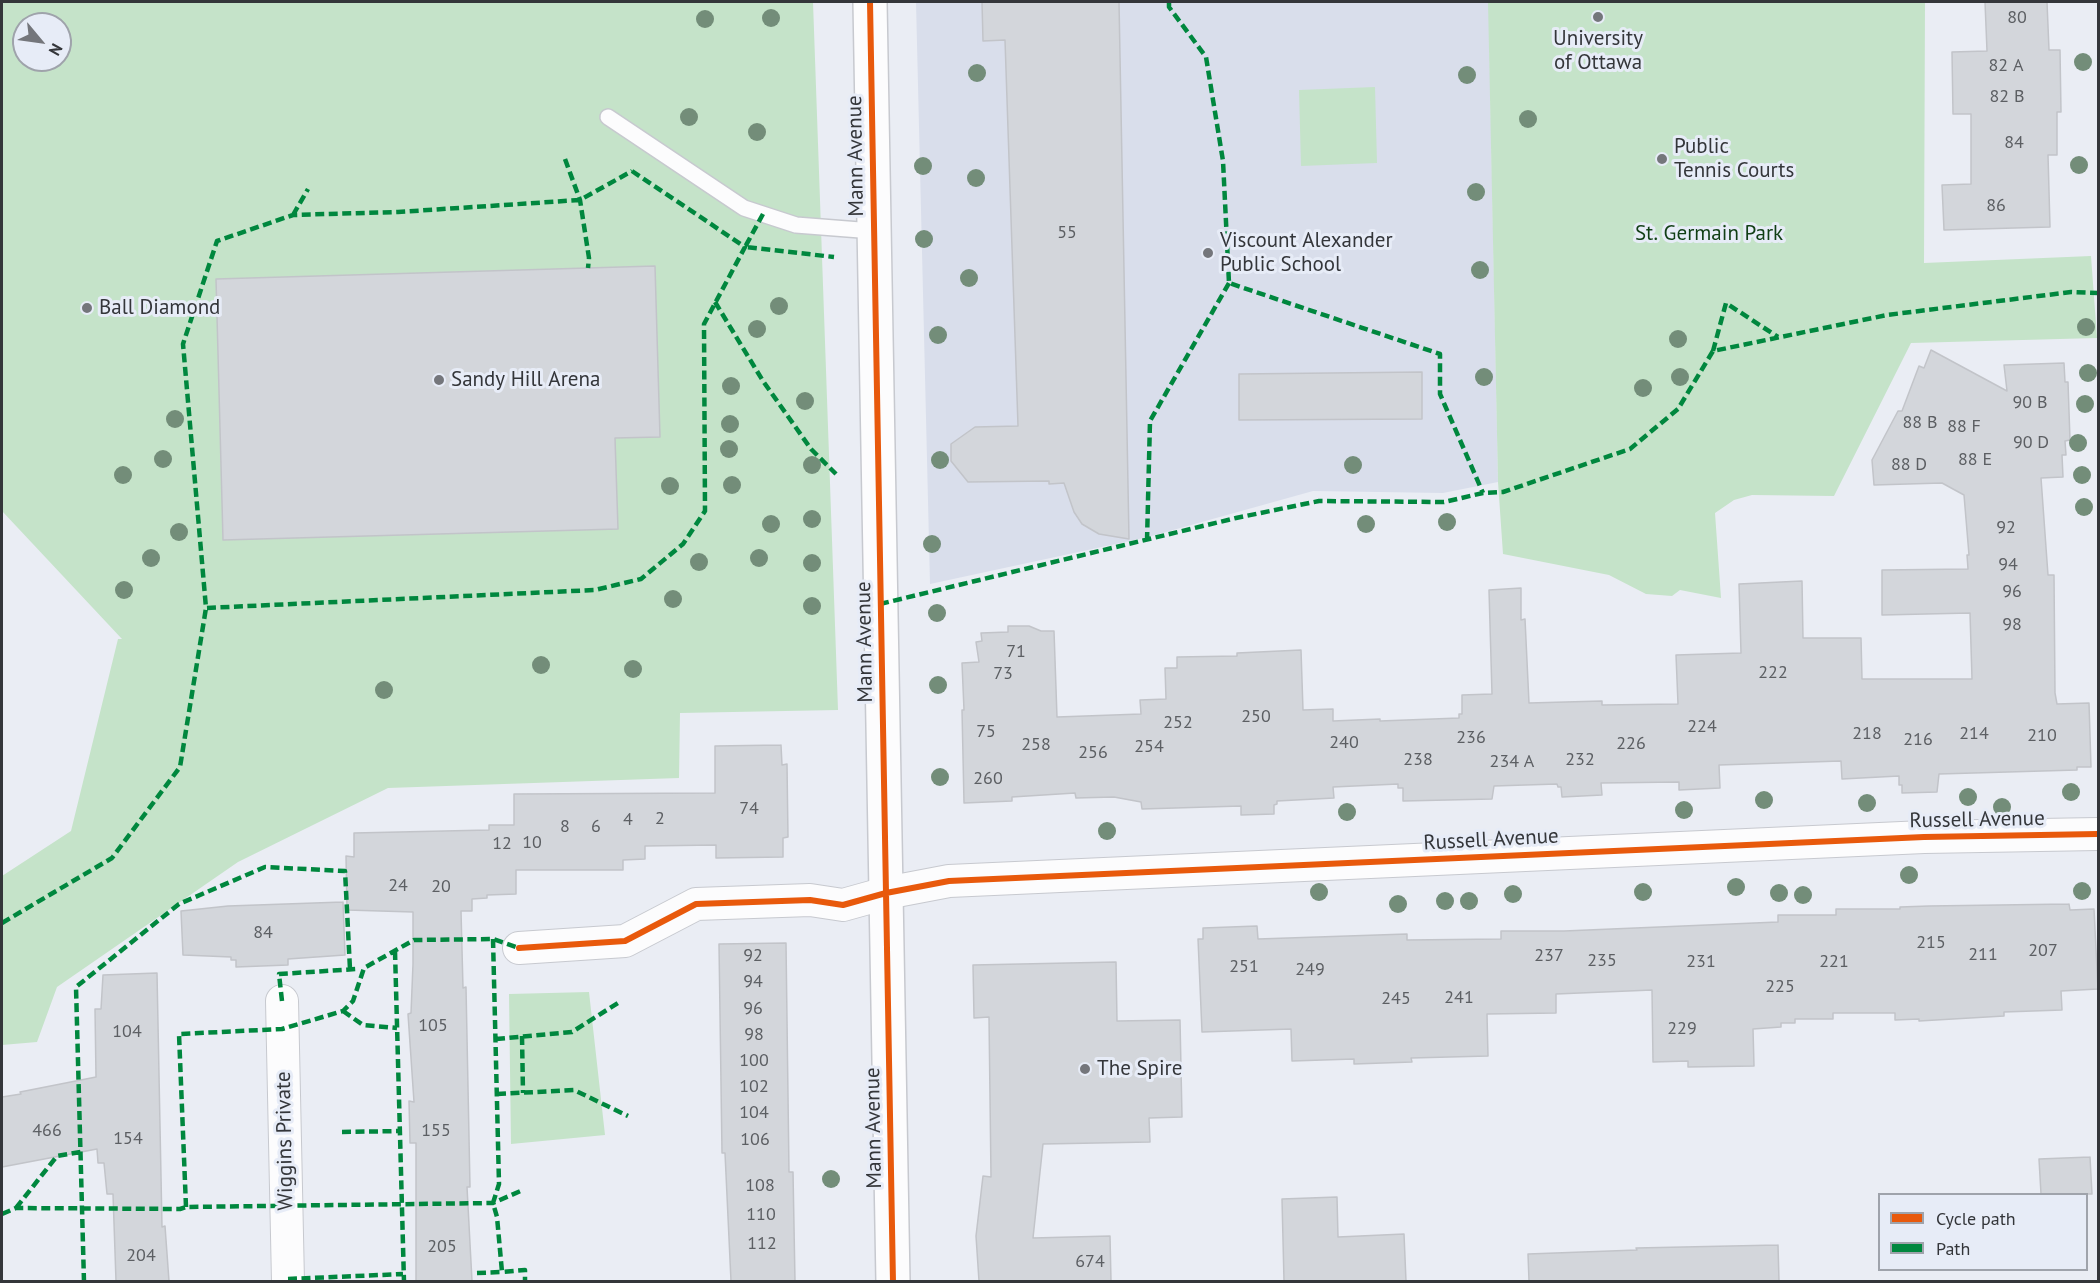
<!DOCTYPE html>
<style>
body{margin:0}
#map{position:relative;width:2100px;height:1283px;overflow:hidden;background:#eaedf4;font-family:"PT Sans",sans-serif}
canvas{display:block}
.frame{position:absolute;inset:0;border:3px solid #34363a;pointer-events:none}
.legend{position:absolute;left:1878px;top:1193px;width:210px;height:78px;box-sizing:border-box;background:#e7ecf7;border:2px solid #9fa3ab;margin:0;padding:8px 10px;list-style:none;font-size:18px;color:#34363a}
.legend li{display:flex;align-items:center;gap:12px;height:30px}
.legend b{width:30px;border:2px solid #9fa3ab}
.north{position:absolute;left:12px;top:12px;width:60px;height:60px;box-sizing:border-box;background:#e7ecf7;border:2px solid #9fa3ab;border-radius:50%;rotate:119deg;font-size:16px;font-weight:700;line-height:24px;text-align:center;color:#34363a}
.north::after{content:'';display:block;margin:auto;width:21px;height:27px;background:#74767b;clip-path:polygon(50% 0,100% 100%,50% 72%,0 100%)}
</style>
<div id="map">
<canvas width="2100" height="1283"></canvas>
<div class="frame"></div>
<ul class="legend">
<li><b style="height:8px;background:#e8590c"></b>Cycle path</li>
<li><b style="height:8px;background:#00873e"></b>Path</li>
</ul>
<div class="north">N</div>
</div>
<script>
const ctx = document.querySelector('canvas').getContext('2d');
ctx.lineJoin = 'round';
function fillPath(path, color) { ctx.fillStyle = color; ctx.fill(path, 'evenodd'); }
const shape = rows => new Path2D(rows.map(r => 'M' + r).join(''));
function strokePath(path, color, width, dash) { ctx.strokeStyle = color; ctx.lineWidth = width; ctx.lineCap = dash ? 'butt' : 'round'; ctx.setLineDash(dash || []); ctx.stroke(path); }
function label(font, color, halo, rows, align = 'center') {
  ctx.font = font + ' "PT Sans",sans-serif'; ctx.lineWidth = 6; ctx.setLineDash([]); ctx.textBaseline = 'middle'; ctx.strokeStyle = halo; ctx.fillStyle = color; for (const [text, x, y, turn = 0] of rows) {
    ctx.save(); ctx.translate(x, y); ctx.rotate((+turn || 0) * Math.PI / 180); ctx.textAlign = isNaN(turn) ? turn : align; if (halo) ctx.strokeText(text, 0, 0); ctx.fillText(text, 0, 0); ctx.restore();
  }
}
fillPath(shape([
 [916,2,1925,2,1925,11,1489,24,1498,482,1443,493,1313,491,1148,537,930,584]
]), '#d9deeb');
fillPath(shape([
 [2,2,813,2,838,710,680,713,679,778,388,788,238,862,57,987,37,1042,2,1045,2,876,71,831,118,639,122,639,2,511],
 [24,24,60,24,60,60,24,60],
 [1488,2,1925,2,1924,263,2091,256,2097,338,1911,343,1834,496,1752,495,1734,500,1715,513,1721,598,1680,590,1672,596,1646,594,1609,575,1503,554,1498,482],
 [1375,87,1377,163,1301,166,1299,90],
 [589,992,605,1135,511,1144,509,994]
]), '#c5e3c9');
const building = shape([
 [982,2,1119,2,1129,539,1099,534,1082,524,1074,512,1064,483,1049,484,1049,481,968,482,951,461,951,444,975,427,1018,426,1005,40,983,41,982,2],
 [1985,2,2047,2,2049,50,2060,50,2061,112,2057,112,2057,155,2048,155,2050,227,1944,230,1942,185,1971,184,1971,114,1953,114,1952,52,1987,51,1985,2],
 [655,266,660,437,615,438,618,529,223,540,216,279,655,266],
 [1931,350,2007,391,2004,365,2064,363,2065,382,2068,382,2070,440,2065,441,2066,455,2062,455,2063,477,2041,478,2048,575,2054,575,2055,693,2057,704,2089,703,2091,767,2077,767,2077,770,1939,774,1937,792,1902,793,1902,785,1899,785,1899,776,1842,779,1841,761,1719,765,1720,788,1679,790,1679,782,1601,783,1602,795,1562,797,1561,787,1558,787,1557,784,1494,786,1492,799,1403,801,1403,788,1398,788,1398,784,1333,787,1334,798,1277,801,1277,804,1274,805,1274,814,1241,815,1241,806,1142,809,1141,802,1114,797,1076,798,1075,793,1012,797,1012,801,964,803,962,710,964,710,962,663,979,662,976,642,982,641,981,633,1008,632,1008,626,1029,626,1041,631,1054,631,1057,717,1141,714,1140,700,1166,699,1165,668,1177,668,1177,657,1237,656,1237,653,1301,650,1303,710,1333,709,1333,721,1380,719,1380,721,1459,718,1459,714,1462,714,1462,695,1492,694,1489,590,1521,588,1521,620,1525,619,1529,703,1602,701,1602,705,1678,704,1676,655,1741,653,1739,584,1802,581,1803,638,1861,638,1862,679,1972,679,1970,613,1882,615,1882,570,1968,569,1967,555,1969,555,1964,495,1942,483,1874,485,1872,460,1898,411,1902,411,1919,366,1924,368,1931,350],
 [1422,372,1422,419,1239,420,1239,374,1422,372],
 [781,745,782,765,787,764,788,837,783,838,783,857,716,858,716,845,645,846,645,859,623,860,623,870,516,870,516,894,487,895,487,898,472,899,472,911,461,911,463,988,466,987,470,1187,467,1187,472,1281,416,1281,416,1143,410,1143,409,1101,414,1102,408,1014,411,1013,413,964,413,912,347,910,346,856,354,857,354,833,489,830,489,825,514,825,514,794,715,793,715,746,781,745],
 [343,902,345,955,288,959,288,965,236,967,236,960,231,960,231,957,183,955,181,911,228,906,343,902],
 [2069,904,2070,910,2094,909,2098,989,2061,991,2062,1010,2004,1012,2004,1016,1919,1021,1919,1019,1895,1020,1895,1013,1833,1013,1833,1019,1795,1019,1795,1023,1781,1023,1781,1027,1753,1029,1754,1066,1688,1067,1688,1061,1653,1062,1652,990,1556,994,1556,1013,1487,1014,1488,1056,1411,1058,1412,1062,1354,1064,1354,1059,1292,1061,1291,1029,1202,1032,1198,939,1203,939,1203,928,1257,926,1258,939,1407,934,1407,940,1501,939,1501,931,1564,931,1778,922,1778,915,1836,915,1836,909,1900,909,1900,907,1929,906,2069,904],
 [786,943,789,1172,793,1172,795,1281,731,1281,725,1153,722,1153,719,944,786,943],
 [1116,962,1117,1021,1180,1020,1182,1117,1149,1118,1150,1142,1043,1144,1033,1238,1110,1236,1111,1281,979,1281,976,1236,983,1176,991,1177,989,1017,974,1018,973,965,1116,962],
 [157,973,162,1227,165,1226,169,1281,116,1281,113,1194,107,1194,104,1163,98,1163,97,1149,2,1167,2,1097,21,1094,20,1092,96,1077,95,1009,101,1009,103,975,157,973],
 [2090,1157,2092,1194,2041,1194,2039,1159,2090,1157],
 [1337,1197,1338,1237,1404,1234,1406,1281,1284,1281,1282,1199,1337,1197],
 [1778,1245,1779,1281,1529,1281,1528,1254,1637,1250,1636,1248,1778,1245]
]);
fillPath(building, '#d3d6db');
strokePath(building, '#c2c4c9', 1.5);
const service = shape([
 [608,117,744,208,796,225,873,231]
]);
const minor = shape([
 [519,948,625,941,696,904,810,900,843,905,886,893,949,881,1924,837,2098,834],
 [282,1001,288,1282]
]);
const tertiary = shape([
 [870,2,893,1282]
]);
strokePath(service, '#c7c9cf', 18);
strokePath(minor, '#c7c9cf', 34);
strokePath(tertiary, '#c7c9cf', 36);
strokePath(service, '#fcfcfd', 15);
strokePath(minor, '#fcfcfd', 32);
strokePath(tertiary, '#fcfcfd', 33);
strokePath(shape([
 [1169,2,1169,7,1206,57,1223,161,1229,283,1440,354,1440,394,1483,493],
 [565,159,580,200,589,258,588,268],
 [632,171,745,247,704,324,705,511,683,544,641,579,595,590,206,608,183,344,217,241,293,215,398,212,580,200,632,171],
 [763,214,745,247,834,257],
 [293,215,308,189],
 [715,302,763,381,811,449,836,474],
 [1713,351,1726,303,1778,337],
 [1147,541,1150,421,1229,283],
 [880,604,1236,518,1319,501,1444,502,1483,493,1503,492,1630,449,1678,409,1713,351,1887,315,2071,292,2098,293],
 [2,923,112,858,180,767,206,608],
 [493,939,499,1184,493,1203,497,1217,502,1272,525,1270,525,1282],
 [395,951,404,1282],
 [282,1001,279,974,356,969],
 [343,1011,363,1025,397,1028],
 [522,1036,523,1093],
 [496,1039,572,1032,621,1001],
 [497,1094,574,1090,628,1116],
 [342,1132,400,1131],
 [186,1207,179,1034,282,1029,343,1011,353,1001,364,968,414,940,493,939,519,948],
 [16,1208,57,1156,81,1152],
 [2,1214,16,1208,180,1209,186,1207,493,1203,523,1190],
 [477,1273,502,1272],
 [288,1279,403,1274],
 [84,1282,76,987,179,904,265,867,345,871,350,969]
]), '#00873e', 4.5, [9, 4.5]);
strokePath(shape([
 [870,2,893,1282],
 [519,948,625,941,696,904,810,900,843,905,886,893,949,881,1924,837,2098,834]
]), '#e8590c', 6);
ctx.fillStyle = '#738d79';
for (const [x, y] of [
 [771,18],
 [705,19],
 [2083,62],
 [977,73],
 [1467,75],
 [689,117],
 [1528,119],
 [757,132],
 [2079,165],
 [923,166],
 [976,178],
 [1476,192],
 [924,239],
 [1480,270],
 [969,278],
 [779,306],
 [2086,327],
 [757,329],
 [938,335],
 [1678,339],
 [2088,373],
 [1484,377],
 [1680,377],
 [731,386],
 [1643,388],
 [805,401],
 [2085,404],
 [175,419],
 [730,424],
 [2078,443],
 [729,449],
 [163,459],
 [940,460],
 [812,465],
 [1353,465],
 [123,475],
 [2082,475],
 [732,485],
 [670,486],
 [2084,507],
 [812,519],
 [1447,522],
 [771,524],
 [1366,524],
 [179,532],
 [932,544],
 [151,558],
 [759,558],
 [699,562],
 [812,563],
 [124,590],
 [673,599],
 [812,606],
 [937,613],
 [541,665],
 [633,669],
 [938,685],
 [384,690],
 [940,777],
 [2071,792],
 [1968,797],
 [1764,800],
 [1867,803],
 [2002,807],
 [1684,810],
 [1347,812],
 [1107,831],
 [1909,875],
 [1736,887],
 [2082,891],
 [1319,892],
 [1643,892],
 [1779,893],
 [1513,894],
 [1803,895],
 [1445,901],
 [1469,901],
 [1398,904],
 [831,1179]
]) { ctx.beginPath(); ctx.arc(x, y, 9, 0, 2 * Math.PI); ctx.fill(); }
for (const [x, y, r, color] of [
 [1598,17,6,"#74767b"],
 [1662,159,6,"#74767b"],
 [1208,253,6,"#74767b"],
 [87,308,6,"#74767b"],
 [439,380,6,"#74767b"],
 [1085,1069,6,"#74767b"]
]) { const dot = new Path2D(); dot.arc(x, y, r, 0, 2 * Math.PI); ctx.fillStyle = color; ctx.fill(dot); strokePath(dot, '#e7ecf7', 2); }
label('18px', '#5c5f63', null, [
 ["80",2017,18],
 ["82 A",2006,66],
 ["82 B",2007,97],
 ["84",2014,143],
 ["86",1996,206],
 ["55",1067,233],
 ["90 B",2030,403],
 ["88 B",1920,423],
 ["88 F",1964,427],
 ["90 D",2031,443],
 ["88 E",1975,460],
 ["88 D",1909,465],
 ["92",2006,528],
 ["94",2008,565],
 ["96",2012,592],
 ["98",2012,625],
 ["71",1016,652],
 ["222",1773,673],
 ["73",1003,674],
 ["250",1256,717],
 ["252",1178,723],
 ["224",1702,727],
 ["75",986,732],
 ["218",1867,734],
 ["214",1974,734],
 ["210",2042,736],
 ["236",1471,738],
 ["216",1918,740],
 ["240",1344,743],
 ["226",1631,744],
 ["258",1036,745],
 ["254",1149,747],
 ["256",1093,753],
 ["238",1418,760],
 ["232",1580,760],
 ["234 A",1512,762],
 ["260",988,779],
 ["74",749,809],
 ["2",660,819],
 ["4",628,820],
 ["8",565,827],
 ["6",596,827],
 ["10",532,843],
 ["12",502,844],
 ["24",398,886],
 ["20",441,887],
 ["84",263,933],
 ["215",1931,943],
 ["207",2043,951],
 ["211",1983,955],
 ["92",753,956],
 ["237",1549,956],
 ["235",1602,961],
 ["231",1701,962],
 ["221",1834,962],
 ["251",1244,967],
 ["249",1310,970],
 ["94",753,982],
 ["225",1780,987],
 ["241",1459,998],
 ["245",1396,999],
 ["96",753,1009],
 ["105",433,1026],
 ["229",1682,1029],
 ["104",127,1032],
 ["98",754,1035],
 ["100",754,1061],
 ["102",754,1087],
 ["104",754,1113],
 ["466",47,1131],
 ["155",436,1131],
 ["154",128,1139],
 ["106",755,1140],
 ["108",760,1186],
 ["110",761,1215],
 ["112",762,1244],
 ["205",442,1247],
 ["204",141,1256],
 ["674",1090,1262]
]);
label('21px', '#34363a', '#e7ecf7', [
 ["University",1598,39,"center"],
 ["of Ottawa",1598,63,"center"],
 ["Public",1674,147],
 ["Tennis Courts",1674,171],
 ["Viscount Alexander",1220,241],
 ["Public School",1220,265],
 ["Ball Diamond",99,308],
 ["Sandy Hill Arena",451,380],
 ["The Spire",1097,1069]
], 'left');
label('21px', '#34363a', '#e7ecf7', [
 ["Mann Avenue",856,156,-91],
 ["Mann Avenue",865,642,-91],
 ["Russell Avenue",1977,820,-1],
 ["Russell Avenue",1491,840,-3],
 ["Mann Avenue",874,1128,-91],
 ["Wiggins Private",285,1141,-91]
]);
label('21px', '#113f15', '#e7ecf7', [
 ["St. Germain Park",1709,234]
]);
</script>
